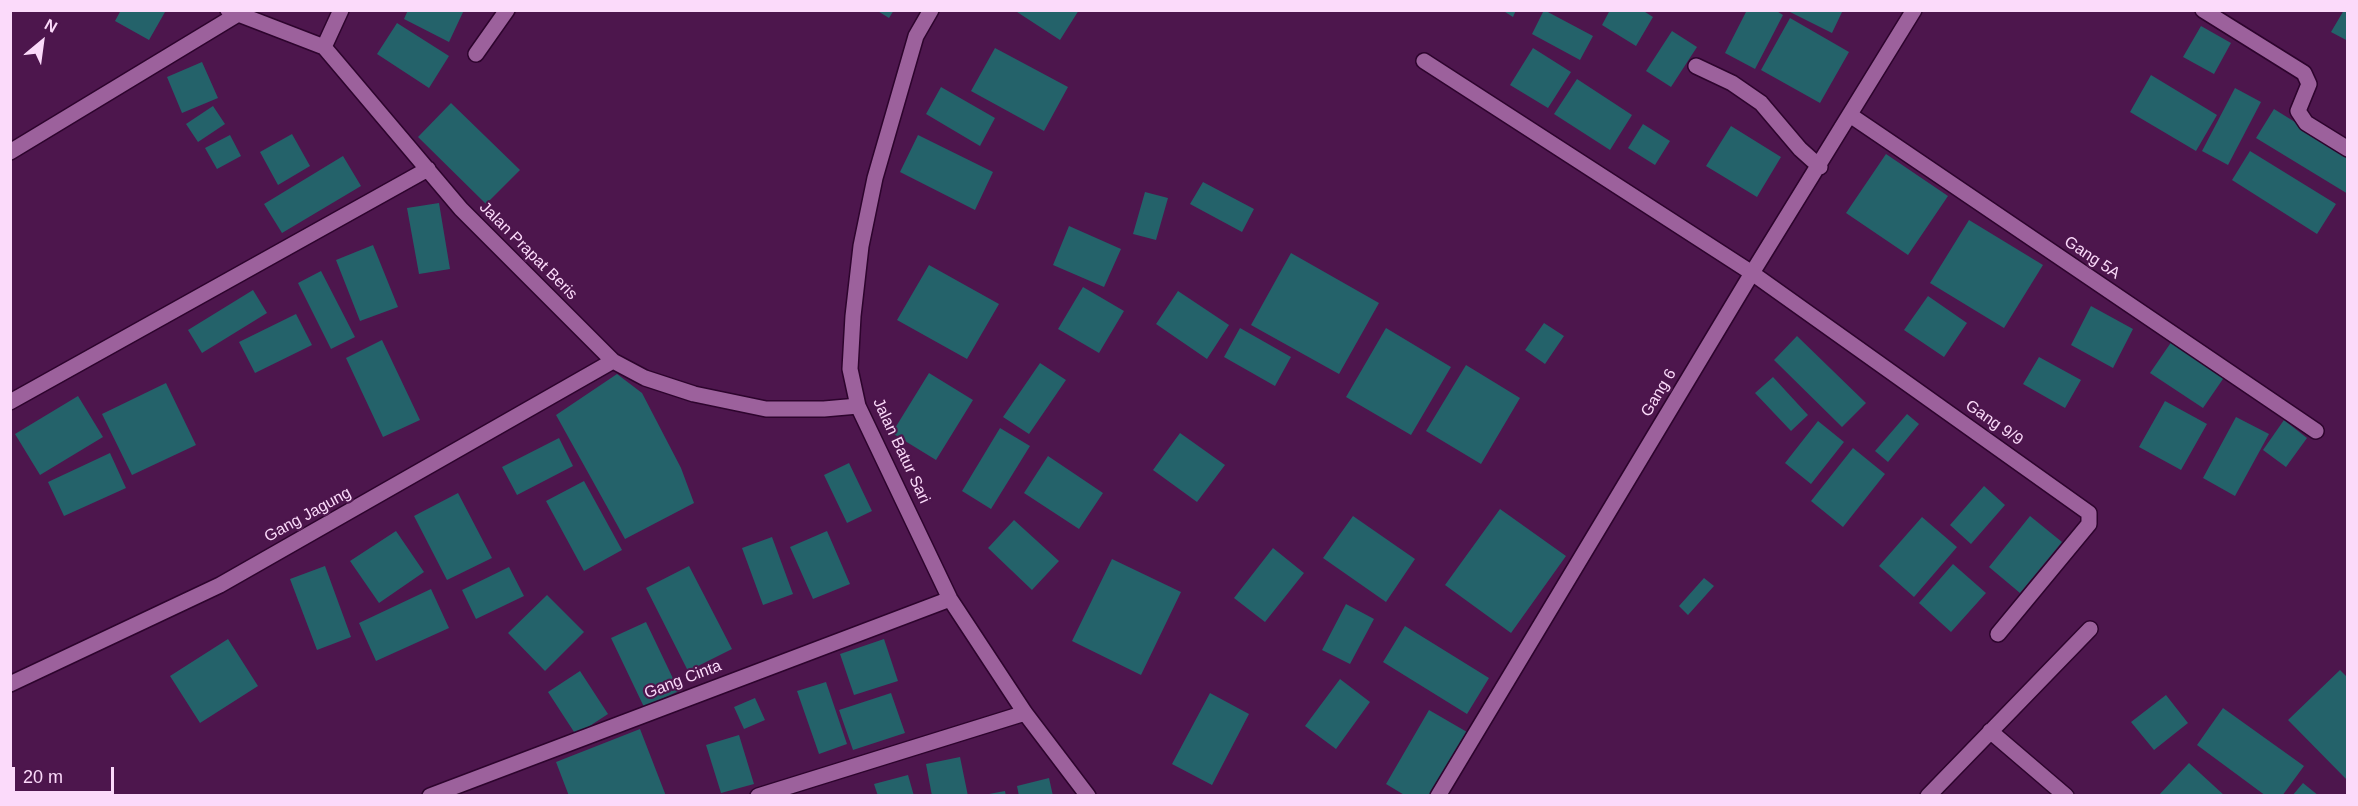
<!DOCTYPE html>
<style>
body{margin:0}
#map{position:relative;width:2358px;height:806px;overflow:hidden;background:#4d164d;font-family:Arial,sans-serif}
canvas{display:block}
.frame{position:absolute;inset:0;border:12px solid #fbdafa;pointer-events:none}
.north{position:absolute;left:12px;top:12px;width:60px;height:60px;-webkit-text-stroke:4px #4d164d;paint-order:stroke;rotate:29deg;font-size:16px;font-weight:700;line-height:24px;text-align:center;color:#fbdafa}
.north::after{content:'';display:block;margin:auto;width:21px;height:27px;background:#fbdafa;clip-path:polygon(50% 0,100% 100%,50% 72%,0 100%)}
.scale{position:absolute;left:12px;top:767px;width:102px;height:27px;box-sizing:border-box;border:3px solid #fbdafa;border-top:0;padding-left:8px;font-size:18px;line-height:21px;white-space:nowrap;color:#fbdafa;-webkit-text-stroke:4px #4d164d;paint-order:stroke}
</style>
<div id="map">
<canvas width="2358" height="806"></canvas>
<div class="frame"></div>
<div class="north">N</div>
<div class="scale">20 m</div>
</div>
<script>
const ctx = document.querySelector('canvas').getContext('2d');
ctx.lineJoin = 'round';
function fillPath(path, color) { ctx.fillStyle = color; ctx.fill(path, 'evenodd'); }
const shape = rows => new Path2D(rows.map(r => 'M' + r).join(''));
function strokePath(path, color, width, dash) { ctx.strokeStyle = color; ctx.lineWidth = width; ctx.lineCap = dash ? 'butt' : 'round'; ctx.setLineDash(dash || []); ctx.stroke(path); }
function label(font, color, halo, rows, align = 'center') {
  ctx.font = font + ' Arial,sans-serif'; ctx.lineWidth = 4.5; ctx.setLineDash([]); ctx.textBaseline = 'middle'; ctx.strokeStyle = halo; ctx.fillStyle = color; for (const [text, x, y, turn = 0] of rows) {
    ctx.save(); ctx.translate(x, y); ctx.rotate((+turn || 0) * Math.PI / 180); ctx.textAlign = isNaN(turn) ? turn : align; if (halo) ctx.strokeText(text, 0, 0); ctx.fillText(text, 0, 0); ctx.restore();
  }
}
fillPath(shape([
 [121,10,162,10,165,12,149,40,115,21],
 [408,10,464,10,449,42,404,19],
 [876,10,894,10,889,18],
 [1014,10,1079,10,1060,40],
 [1502,10,1516,10,1513,17],
 [1544,10,1593,36,1580,60,1532,34],
 [1610,10,1642,10,1653,17,1636,46,1602,25],
 [1747,10,1775,10,1783,15,1755,69,1725,53],
 [1786,10,1843,10,1832,33],
 [2344,10,2348,10,2348,41,2331,32],
 [1790,18,1849,52,1820,103,1761,70],
 [397,23,449,56,429,88,377,54],
 [2201,26,2231,43,2214,74,2183,57],
 [1672,31,1697,47,1671,87,1646,71],
 [995,48,1068,87,1044,131,971,91],
 [1533,48,1571,72,1548,108,1510,85],
 [202,62,218,98,182,113,167,77],
 [2151,75,2217,115,2196,151,2130,112],
 [1577,79,1632,115,1610,150,1554,114],
 [941,87,995,118,980,146,926,114],
 [2235,88,2261,102,2228,165,2202,151],
 [451,103,520,170,486,204,418,137],
 [213,106,225,124,198,142,186,124],
 [2274,109,2348,155,2348,194,2256,138],
 [1643,124,1670,141,1655,165,1628,148],
 [1731,126,1781,157,1757,197,1706,166],
 [292,134,310,166,278,185,260,152],
 [230,135,241,156,217,169,205,148],
 [918,135,993,172,975,210,900,172],
 [2250,151,2336,204,2317,234,2232,180],
 [1886,154,1948,196,1908,255,1846,213],
 [343,156,361,186,282,233,264,204],
 [1203,182,1254,209,1242,232,1190,204],
 [1145,192,1168,198,1156,240,1133,234],
 [439,203,450,269,419,274,407,208],
 [1969,220,2043,265,2004,328,1930,283],
 [1069,226,1121,249,1104,287,1053,265],
 [373,245,398,307,360,321,336,260],
 [1291,253,1379,303,1339,374,1251,325],
 [929,265,999,304,967,359,897,320],
 [321,271,355,337,331,349,298,283],
 [1083,287,1124,311,1099,353,1058,329],
 [253,290,267,313,202,353,188,330],
 [1178,291,1229,325,1207,359,1156,324],
 [1928,296,1967,323,1944,357,1904,330],
 [2091,306,2133,329,2113,368,2071,345],
 [296,314,312,345,255,373,239,342],
 [1544,323,1564,336,1545,364,1525,350],
 [1240,328,1291,357,1275,386,1224,357],
 [1386,328,1451,367,1411,435,1346,397],
 [1797,336,1866,403,1842,427,1774,360],
 [382,340,420,420,383,437,346,358],
 [2172,341,2225,376,2203,408,2150,373],
 [2039,357,2081,380,2065,408,2023,384],
 [1040,363,1066,380,1029,434,1003,417],
 [1466,365,1520,398,1481,464,1426,431],
 [929,373,973,400,936,460,892,433],
 [617,374,642,393,681,468,694,503,625,539,556,415],
 [1773,377,1808,415,1791,431,1755,393],
 [166,383,196,445,132,475,102,414],
 [78,396,103,437,40,475,15,434],
 [2165,401,2207,424,2181,470,2139,447],
 [1907,414,1919,424,1888,462,1875,451],
 [2236,417,2269,434,2235,496,2203,478],
 [2284,420,2307,438,2286,467,2263,450],
 [1818,421,1844,442,1811,484,1785,463],
 [1000,428,1030,446,991,509,962,491],
 [1180,433,1225,465,1197,502,1153,470],
 [559,438,573,466,517,495,502,467],
 [1853,448,1885,474,1843,527,1811,501],
 [110,453,126,488,64,516,48,482],
 [1048,456,1103,493,1079,529,1024,493],
 [849,463,872,511,847,523,824,475],
 [584,481,622,550,584,571,546,501],
 [1984,486,2005,505,1971,544,1950,525],
 [458,493,492,558,447,580,414,516],
 [1500,509,1566,556,1511,633,1445,585],
 [1353,516,1415,559,1386,602,1323,558],
 [2030,516,2062,542,2020,593,1989,567],
 [1922,517,1957,547,1914,597,1879,566],
 [1014,520,1059,561,1032,590,988,548],
 [396,531,424,572,379,603,350,561],
 [827,531,850,584,813,599,790,547],
 [772,537,793,594,763,605,742,548],
 [1273,548,1304,573,1265,622,1234,598],
 [1112,559,1181,592,1141,675,1072,641],
 [1953,564,1986,593,1951,632,1919,603],
 [325,566,351,637,317,650,290,579],
 [689,566,732,649,688,671,646,588],
 [509,567,524,596,476,619,462,590],
 [1704,578,1714,586,1688,615,1679,606],
 [431,589,449,628,376,661,359,623],
 [547,595,584,632,545,671,508,633],
 [1346,604,1374,619,1350,664,1322,650],
 [646,622,679,691,644,707,611,638],
 [1405,626,1489,678,1467,714,1383,662],
 [228,639,258,686,200,723,170,676],
 [884,639,898,681,854,695,840,654],
 [2340,670,2348,678,2348,781,2288,720],
 [580,671,608,714,576,735,548,692],
 [1340,679,1370,702,1336,749,1305,726],
 [826,682,847,744,819,754,797,691],
 [891,693,905,733,853,750,839,710],
 [1210,693,1249,714,1212,785,1172,764],
 [2166,695,2188,723,2154,750,2131,722],
 [755,698,765,720,744,729,734,707],
 [2223,708,2304,766,2282,796,2266,796,2197,745],
 [1429,710,1467,732,1430,796,1406,796,1386,784],
 [640,729,666,796,569,796,556,762],
 [739,735,754,784,721,793,706,745],
 [960,757,968,796,932,796,926,764],
 [2189,763,2225,796,2158,796],
 [908,775,914,796,878,796,874,784],
 [1049,778,1053,796,1019,796,1017,786],
 [2303,783,2319,796,2292,796],
 [1005,791,1006,796,989,796,989,794]
]), '#24626a');
const minor = shape([
 [228,10,324,47,461,209,613,361,645,378,694,394,766,409,824,409,858,406],
 [931,10,916,36,875,178,861,246,853,316,850,369,858,406,950,599,1025,713,1088,796],
 [2203,10,2304,73,2309,84,2298,111,2306,123,2348,149],
 [324,47,341,10],
 [476,54,507,10],
 [1424,61,1752,273,2089,513,2089,524,1998,634],
 [1696,66,1732,83,1761,103,1800,149,1820,167],
 [1850,115,2316,431],
 [10,152,238,14],
 [10,402,428,169],
 [10,684,220,585,613,361],
 [1990,731,2066,796],
 [430,796,950,599],
 [758,796,1025,713],
 [1438,796,1752,273,1914,10],
 [1928,796,2090,629]
]);
strokePath(minor, '#2d042d', 18);
strokePath(minor, '#9c619c', 15);
label('16px', '#fbdafa', '#4d164d', [
 ["Jalan Prapat Beris",528,251,45],
 ["Gang 5A",2092,258,34],
 ["Gang 6",1659,393,-59],
 ["Gang 9/9",1994,423,35],
 ["Jalan Batur Sari",901,451,65],
 ["Gang Jagung",308,515,-29],
 ["Gang Cinta",683,680,-21]
]);
</script>
